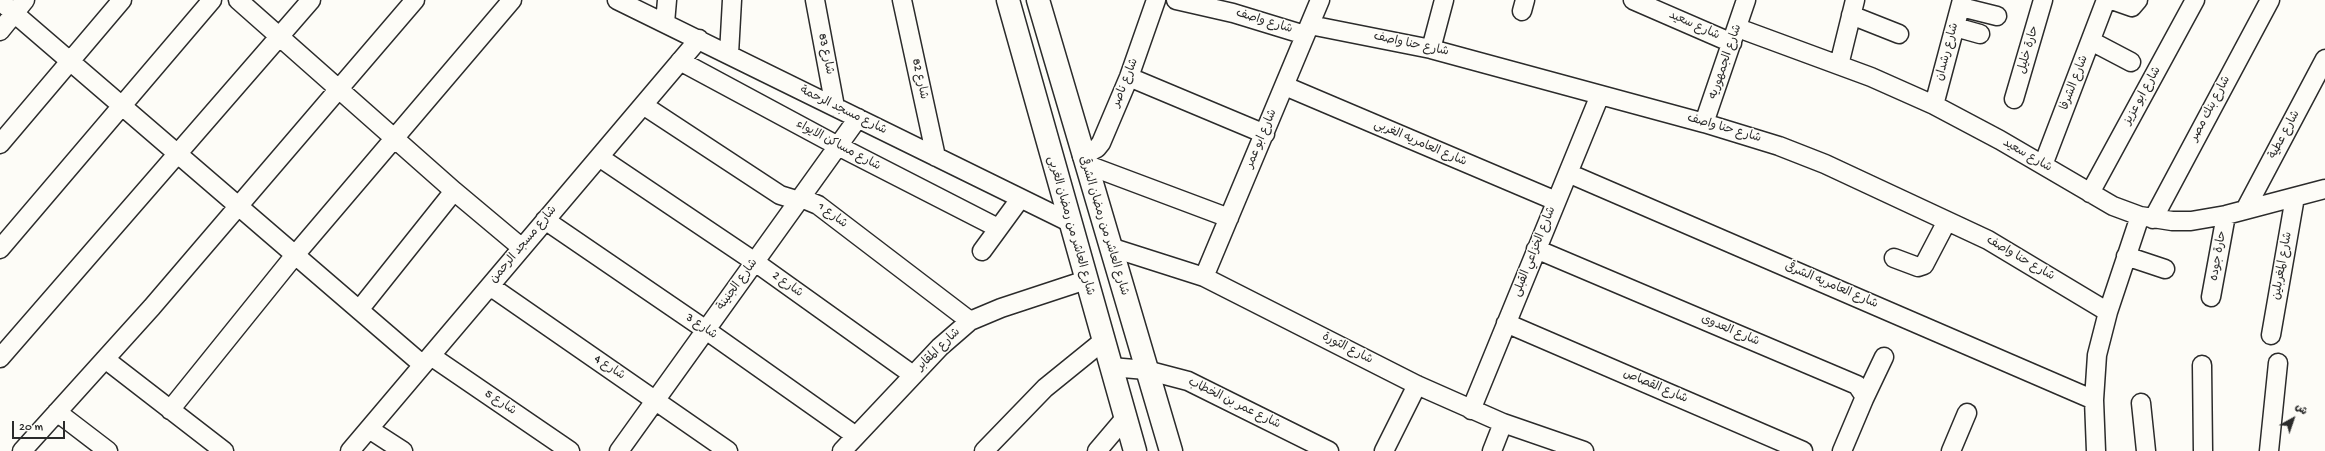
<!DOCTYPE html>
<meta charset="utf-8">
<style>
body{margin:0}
#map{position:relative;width:2325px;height:451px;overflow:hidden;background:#fdfcf7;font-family:"Gochi Hand","Playpen Sans Arabic",sans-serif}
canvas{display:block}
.north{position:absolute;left:2273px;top:399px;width:40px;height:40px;-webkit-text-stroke:3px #fdfcf7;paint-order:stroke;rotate:40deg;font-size:11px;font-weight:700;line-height:16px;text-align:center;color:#2b2b2b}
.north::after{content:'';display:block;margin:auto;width:14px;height:18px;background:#2b2b2b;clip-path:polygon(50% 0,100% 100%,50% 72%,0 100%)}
.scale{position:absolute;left:12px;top:421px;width:53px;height:18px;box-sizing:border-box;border:2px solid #2b2b2b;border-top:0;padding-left:5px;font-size:12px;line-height:14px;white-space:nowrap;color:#2b2b2b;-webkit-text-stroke:3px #fdfcf7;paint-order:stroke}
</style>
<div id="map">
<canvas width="2325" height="451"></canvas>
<div class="north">ش</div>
<div class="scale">20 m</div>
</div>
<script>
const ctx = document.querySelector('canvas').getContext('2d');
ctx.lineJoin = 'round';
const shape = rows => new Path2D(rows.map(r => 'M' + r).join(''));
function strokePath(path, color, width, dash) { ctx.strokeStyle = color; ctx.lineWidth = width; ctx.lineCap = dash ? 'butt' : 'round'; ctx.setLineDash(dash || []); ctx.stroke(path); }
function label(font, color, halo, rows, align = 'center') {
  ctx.font = font + ' "Gochi Hand","Playpen Sans Arabic",sans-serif'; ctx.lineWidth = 3; ctx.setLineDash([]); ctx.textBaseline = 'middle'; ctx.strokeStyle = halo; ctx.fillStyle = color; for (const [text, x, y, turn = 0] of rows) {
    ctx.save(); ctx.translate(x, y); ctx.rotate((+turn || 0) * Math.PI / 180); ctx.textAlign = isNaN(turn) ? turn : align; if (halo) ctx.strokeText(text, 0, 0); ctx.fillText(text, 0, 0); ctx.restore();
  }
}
const minor = shape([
 [238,0,454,191,522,248],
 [617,0,1069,222],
 [815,0,835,107],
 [902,0,936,157],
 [1176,0,1233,13,1305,35],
 [1633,0,1732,43],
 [2112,0,2132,7,2138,0],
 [0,1,423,365],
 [1961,7,1997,16],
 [1522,11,1525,0],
 [1851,15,1899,34],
 [665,23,667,0],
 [1310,25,1431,49,1704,123,1779,146,1825,164,1988,240,2108,312],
 [1955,27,1980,34],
 [1738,28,1871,77,1934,105,2000,140,2113,206,2140,216,2172,221,2191,221,2226,215,2325,189],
 [0,31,25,0],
 [2091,41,2131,62],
 [1431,49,1444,0],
 [729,54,732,0],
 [680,61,838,146,998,228],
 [1839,65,1855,0],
 [1129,77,1265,134],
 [1285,86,1556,201],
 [2014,99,2043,0],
 [643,105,780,195,793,199,806,200,818,205,970,321],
 [1934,105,1962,0],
 [1704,123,1746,0],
 [0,144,122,0],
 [1082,156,1097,148,1101,143,1129,77,1156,0],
 [599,157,755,262,913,375],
 [1085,164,1229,218],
 [2043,165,2106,0],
 [1568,173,2094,400],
 [2090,193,2195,0],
 [2245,210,2325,59],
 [2153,219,2270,0],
 [545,220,706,330,856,436],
 [1110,247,1204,277,1417,385,1503,423,1584,451],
 [0,249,212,0],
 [1536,249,1857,385,1863,394,1864,399,1842,451],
 [982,251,1020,199],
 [2126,256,2165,269],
 [1894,258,1918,267,1924,265,1947,221],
 [1204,277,1320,0],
 [490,286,728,451],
 [2211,297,2226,215],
 [359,310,454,191],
 [1506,323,1803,451],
 [2271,335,2295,197],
 [431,356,570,451],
 [0,358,311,0],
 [105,359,224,451],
 [2202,365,2203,451],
 [1111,367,1146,370,1188,381,1329,451],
 [1864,399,1884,357],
 [2141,403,2146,451],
 [170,410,295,255,512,0],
 [1471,410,1600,95],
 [57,412,108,451],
 [369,429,403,451],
 [22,451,152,307,415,0],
 [350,451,699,39],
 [619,451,858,118],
 [842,451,940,347,970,321,1001,308,1086,280],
 [984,451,1045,388,1103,341],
 [1097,451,1125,418],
 [1384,451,1417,385],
 [1492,451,1503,423],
 [1951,451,1967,413],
 [2096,451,2094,400,2097,355,2108,312,2140,216],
 [2269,451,2278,363]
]);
const tertiary = shape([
 [1008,0,1135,451],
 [1038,0,1171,451]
]);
strokePath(minor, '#2b2b2b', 21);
strokePath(tertiary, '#2b2b2b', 25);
strokePath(minor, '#fdfcf7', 18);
strokePath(tertiary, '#fdfcf7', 22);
label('12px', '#2b2b2b', '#fdfcf7', [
 ["شارع واصف",1264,22,17],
 ["شارع سعيد",1694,26,24],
 ["شارع حنا واصف",1411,45,12],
 ["حارة خليل",2029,50,-74],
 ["شارع رشدان",1948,52,-75],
 ["شارع 83",825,54,79],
 ["شارع الجمهوريه",1726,62,-71],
 ["شارع 82",919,79,78],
 ["شارع ناصر",1126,83,-68],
 ["شارع الشرفا",2075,83,-69],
 ["شارع ابو عزيز",2143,96,-61],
 ["شارع بنك مصر",2211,109,-62],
 ["شارع مسجد الرحمة",843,111,26],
 ["شارع حنا واصف",1724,129,16],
 ["شارع عطية",2285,135,-62],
 ["شارع ابو عمر",1262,139,-67],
 ["شارع العامريه الغربى",1420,144,23],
 ["شارع مساكن الايواء",838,146,28],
 ["شارع سعيد",2027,156,30],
 ["شارع 1",832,216,37],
 ["شارع العاشر من رمضان الغربى",1070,226,74],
 ["شارع العاشر من رمضان الشرقى",1103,226,73],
 ["شارع مسجد الرحمن",524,245,-50],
 ["شارع الخزاعي القبلى",1535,252,-68],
 ["حارة جوده",2219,256,-80],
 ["شارع حنا واصف",2020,259,30],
 ["شارع المغربلين",2283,266,-80],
 ["شارع الجنينة",738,285,-54],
 ["شارع 2",787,285,36],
 ["شارع العامريه الشرقى",1831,286,23],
 ["شارع 3",701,327,35],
 ["شارع العدوى",1730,331,23],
 ["شارع الثورة",1347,349,27],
 ["شارع المقابر",939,350,-44],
 ["شارع 4",609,368,34],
 ["شارع القصاص",1655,387,23],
 ["شارع 5",500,403,34],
 ["شارع عمر بن الخطاب",1234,404,26]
]);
</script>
